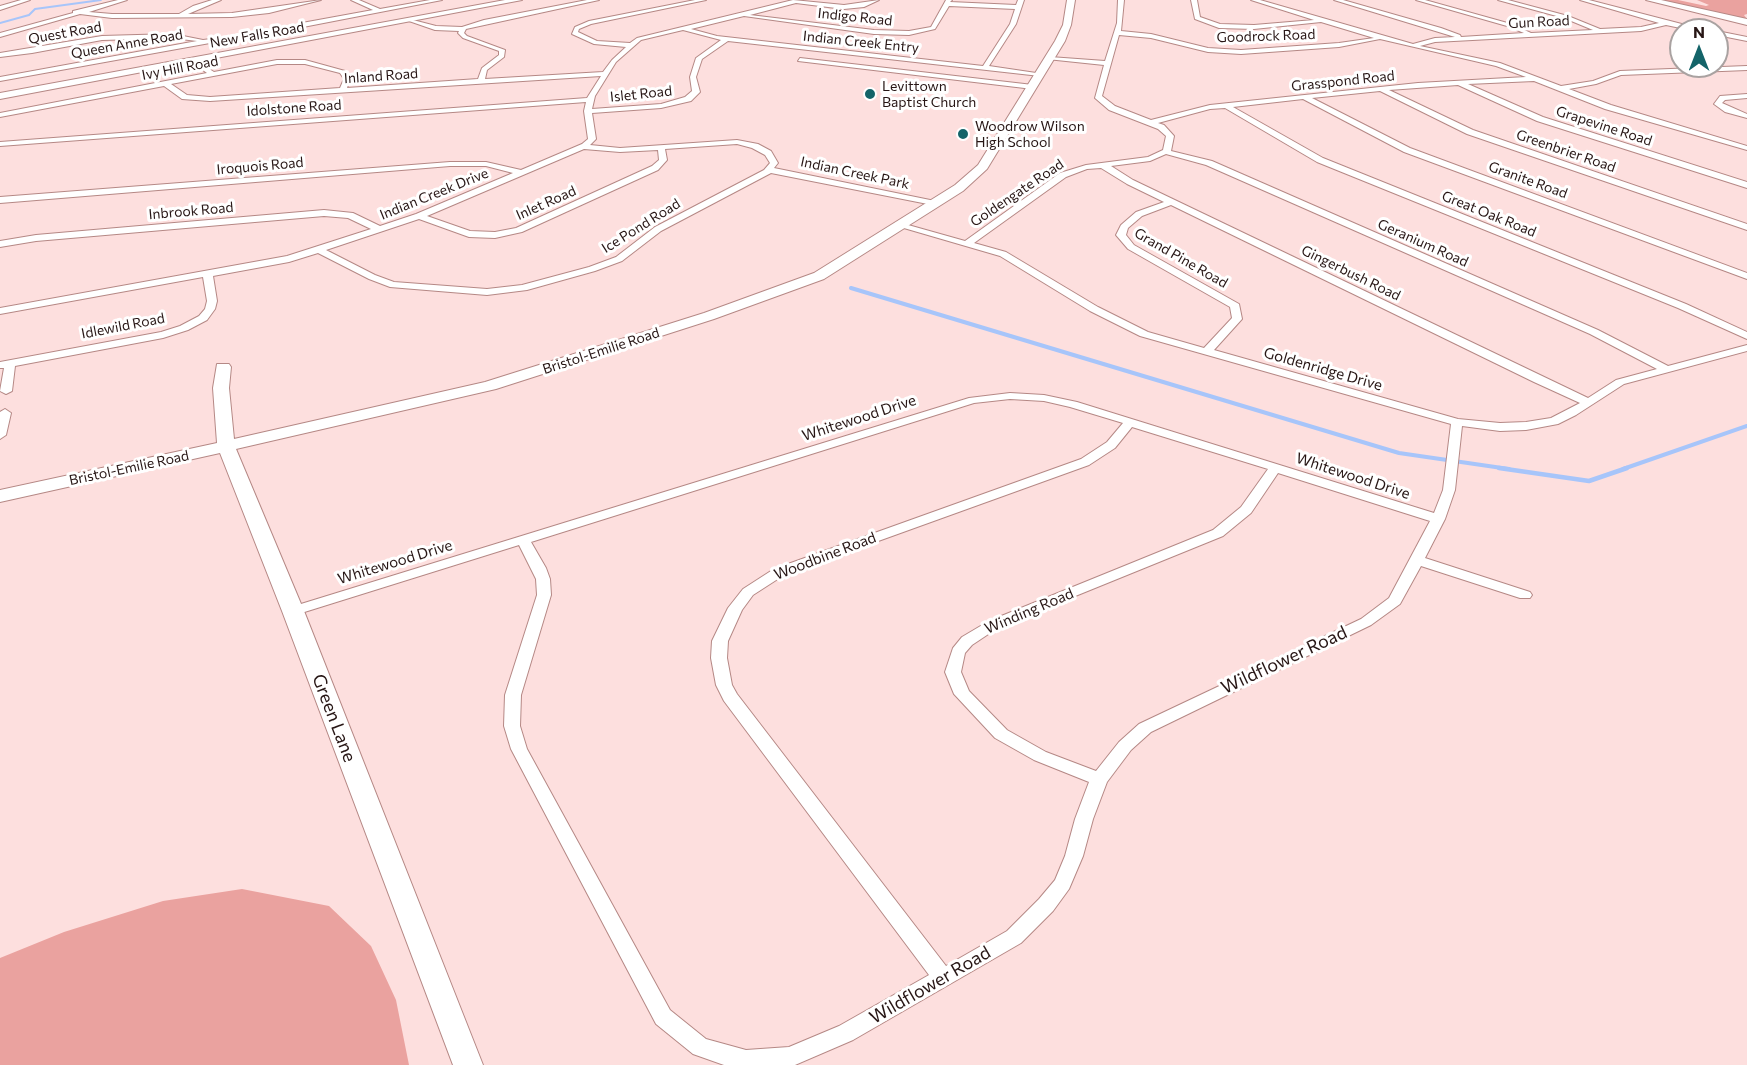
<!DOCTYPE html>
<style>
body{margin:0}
#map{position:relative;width:1747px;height:1065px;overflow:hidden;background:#fddfde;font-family:Commissioner,sans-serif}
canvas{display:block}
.north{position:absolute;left:1669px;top:18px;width:60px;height:60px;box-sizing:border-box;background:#fff;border:2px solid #a9a2a1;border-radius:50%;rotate:0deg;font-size:16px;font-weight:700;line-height:24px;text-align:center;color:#271615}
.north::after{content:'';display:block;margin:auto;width:21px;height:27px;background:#146469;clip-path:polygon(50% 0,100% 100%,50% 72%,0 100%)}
</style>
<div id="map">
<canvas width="1747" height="1065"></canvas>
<div class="north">N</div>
</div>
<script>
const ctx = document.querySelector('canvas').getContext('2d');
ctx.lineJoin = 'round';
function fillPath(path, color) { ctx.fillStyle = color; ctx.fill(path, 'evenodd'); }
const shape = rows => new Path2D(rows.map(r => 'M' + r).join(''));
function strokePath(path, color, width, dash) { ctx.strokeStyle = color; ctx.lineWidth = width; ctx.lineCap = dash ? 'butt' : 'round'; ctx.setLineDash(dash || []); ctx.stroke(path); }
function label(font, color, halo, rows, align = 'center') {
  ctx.font = font + ' Commissioner,sans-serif'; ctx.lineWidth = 6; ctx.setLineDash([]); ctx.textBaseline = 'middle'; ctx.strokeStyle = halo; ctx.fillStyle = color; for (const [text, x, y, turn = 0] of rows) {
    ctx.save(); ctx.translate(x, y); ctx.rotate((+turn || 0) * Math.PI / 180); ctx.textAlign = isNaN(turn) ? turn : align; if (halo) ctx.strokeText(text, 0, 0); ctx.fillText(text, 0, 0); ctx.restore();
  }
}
fillPath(shape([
 [1655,0,1678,0,1706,6,1709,5,1697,0,1747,0,1747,14,1744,15,1747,19],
 [242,889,329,906,371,946,396,1000,409,1065,0,1065,0,958,64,932,163,901]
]), '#eaa29f');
strokePath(shape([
 [0,23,29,15,35,9,101,0]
]), '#a7c5fa', 2);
strokePath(shape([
 [851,288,1399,453,1509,469],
 [1623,469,1747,426]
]), '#a7c5fa', 4);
strokePath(shape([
 [1499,468,1589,481,1627,468]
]), '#a7c5fa', 4.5);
const street = shape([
 [21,0,30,0,0,10,0,6,21,0],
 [118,0,127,0,89,12,112,14,179,14,193,6,212,0,221,0,188,14,232,13,321,0,269,13,232,17,112,18,80,14,0,37,0,33,73,13,73,11,118,0],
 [351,0,359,0,380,9,430,0,442,0,303,27,282,34,232,39,0,81,0,77,197,41,173,38,102,40,32,53,0,57,0,53,102,36,173,34,203,40,281,30,302,23,373,10,351,0],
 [587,0,599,0,466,29,464,33,467,36,505,50,504,57,487,70,485,79,603,72,612,60,626,47,594,44,572,34,575,27,589,21,695,0,706,0,591,24,579,29,578,32,597,41,630,43,637,38,793,0,844,5,879,0,864,7,844,9,796,3,750,15,874,30,909,31,931,27,946,0,952,0,950,2,1016,5,1018,0,1024,0,1016,24,989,66,1043,74,1040,76,728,41,702,59,696,77,700,92,691,101,661,108,592,113,596,139,590,145,620,148,737,140,758,144,771,151,778,163,774,168,935,201,938,202,938,206,771,173,661,231,622,261,595,271,527,290,487,295,390,287,369,279,318,253,289,262,213,276,217,301,215,309,207,320,188,330,163,338,15,366,12,391,6,394,0,391,4,368,0,368,0,362,161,332,180,326,199,316,205,309,207,301,203,277,0,314,0,308,287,256,371,229,348,218,324,216,36,241,0,247,0,241,36,235,324,210,353,213,380,226,416,214,513,173,486,166,450,166,0,203,0,197,450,162,486,162,521,170,582,144,588,139,584,111,586,102,0,146,0,142,587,98,601,76,210,101,182,99,164,86,0,117,0,113,207,73,190,61,192,58,214,72,277,60,305,60,345,71,350,79,347,88,478,79,482,68,499,55,499,51,463,38,458,33,459,31,435,30,409,21,409,19,436,26,462,27,484,20,587,0],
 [949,6,1015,9,1010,24,983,66,717,36,691,29,744,16,874,34,909,35,935,29,949,6],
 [683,30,721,40,696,58,690,77,692,91,685,97,661,104,592,109,595,96,616,62,641,40,683,30],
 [277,64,305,64,340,73,344,79,340,88,210,97,187,95,171,84,277,64],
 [737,144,752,148,765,155,770,163,764,170,655,227,616,257,589,267,522,285,487,289,394,282,375,275,326,250,419,219,469,237,495,238,522,232,658,170,667,160,665,149,737,144],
 [584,149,620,152,658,150,659,160,652,166,516,228,495,232,470,231,427,216,584,149],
 [1118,0,1124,0,1121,31,1151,34,1208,48,1241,50,1339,43,1374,38,1321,22,1254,29,1219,28,1195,19,1191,0,1197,0,1200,17,1220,24,1254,25,1314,20,1251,0,1260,0,1413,44,1435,38,1455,37,1334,0,1343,0,1441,28,1460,35,1461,37,1524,33,1507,26,1416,0,1425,0,1511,24,1531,33,1593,30,1564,18,1498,0,1508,0,1568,16,1600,29,1641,27,1659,23,1580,0,1589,0,1701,29,1690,30,1666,25,1641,31,1435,42,1420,46,1500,63,1561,86,1593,81,1620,71,1747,66,1747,70,1621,75,1596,84,1569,89,1611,105,1747,146,1747,150,1605,109,1534,81,1468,84,1543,117,1747,182,1747,188,1537,121,1458,85,1389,90,1473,130,1747,224,1747,230,1467,134,1380,91,1312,98,1410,148,1747,273,1747,279,1404,152,1303,99,1233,107,1323,158,1686,304,1747,332,1747,339,1678,308,1317,162,1225,108,1210,109,1158,123,1164,125,1174,136,1171,151,1212,161,1598,330,1668,366,1747,345,1747,351,1624,384,1576,415,1558,424,1526,430,1500,431,1462,426,1455,490,1445,519,1425,558,1530,592,1532,595,1530,598,1520,598,1421,566,1400,604,1371,625,1151,732,1131,750,1107,782,1093,819,1083,856,1069,889,1053,911,1021,943,853,1040,795,1065,724,1065,693,1054,656,1024,511,749,504,726,505,695,537,595,536,579,519,545,298,614,288,614,286,611,288,608,969,398,1010,393,1044,395,1077,402,1434,513,1443,490,1451,424,1140,336,1090,311,1000,256,897,226,901,223,965,241,1060,173,1086,165,1148,157,1163,150,1166,136,1158,129,1109,110,1095,98,1104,65,1047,59,1050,57,1105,61,1117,23,1118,0],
 [1119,35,1151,38,1208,52,1241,54,1339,47,1380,39,1496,66,1526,77,1418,83,1210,105,1151,120,1115,106,1102,96,1119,35],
 [1166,154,1206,165,1590,334,1657,369,1616,380,1588,398,1133,180,1111,166,1150,161,1166,154],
 [1101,168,1127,184,1164,202,1136,212,1121,225,1116,235,1128,249,1230,307,1232,318,1204,348,1148,332,1098,307,1006,252,974,243,1066,177,1087,169,1101,168],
 [1171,205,1534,382,1580,403,1551,418,1526,422,1500,423,1458,419,1214,350,1242,319,1239,304,1134,245,1126,235,1128,228,1142,216,1171,205],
 [1010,399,1044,401,1070,407,1123,423,1107,442,1081,459,774,569,743,589,728,608,712,641,711,658,716,685,724,701,929,975,839,1026,789,1047,746,1050,706,1039,670,1010,527,749,520,726,521,695,551,595,550,579,546,568,531,542,974,403,1010,399],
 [1132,427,1268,469,1241,507,1213,530,989,621,962,637,953,648,945,672,954,694,995,738,1034,760,1089,782,1075,819,1065,856,1055,880,1039,899,1007,931,946,966,737,694,732,685,727,658,728,641,742,610,753,595,784,575,1089,465,1115,448,1132,427],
 [1278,473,1430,521,1389,598,1361,619,1139,724,1119,742,1096,771,1046,752,1007,730,969,691,961,672,965,653,972,645,999,627,1223,536,1251,513,1278,473],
 [1717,31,1747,37,1747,41,1717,35,1717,31],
 [800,58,1033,85,1036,87,1033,89,798,61,800,58],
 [1747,94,1747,98,1725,100,1722,103,1747,114,1747,118,1725,112,1714,104,1720,96,1747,94],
 [5,409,11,413,6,435,0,439,0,412,5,409]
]);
const secondary = shape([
 [505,0,522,0,0,99,0,93,505,0],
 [1067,0,1075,0,1071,25,1065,41,987,169,963,191,824,279,714,319,496,389,236,449,304,611,483,1065,453,1065,282,611,220,453,0,502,0,490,217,443,213,388,217,364,229,364,231,367,229,388,234,439,485,382,704,313,814,273,955,185,978,165,1055,41,1063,25,1067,0],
 [1646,0,1661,0,1747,19,1747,25,1646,0]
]);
strokePath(street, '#b58885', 2);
strokePath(secondary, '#b58885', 2);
fillPath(street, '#fff');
fillPath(secondary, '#fff');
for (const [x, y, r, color] of [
 [870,94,6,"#146469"],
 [963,134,6,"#146469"]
]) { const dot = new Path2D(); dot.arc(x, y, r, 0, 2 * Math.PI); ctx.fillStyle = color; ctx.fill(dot); strokePath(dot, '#fff', 2); }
label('14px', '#271615', '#fff', [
 ["Indigo Road",855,17,6],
 ["Gun Road",1539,22,-3],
 ["Quest Road",65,33,-10],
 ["New Falls Road",257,35,-10],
 ["Goodrock Road",1266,36,-2],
 ["Indian Creek Entry",861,42,6],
 ["Queen Anne Road",127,44,-10],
 ["Ivy Hill Road",180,68,-11],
 ["Inland Road",381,76,-4],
 ["Grasspond Road",1343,81,-6],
 ["Islet Road",641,94,-6],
 ["Idolstone Road",294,108,-4],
 ["Grapevine Road",1604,126,18],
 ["Greenbrier Road",1566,151,19],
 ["Iroquois Road",260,166,-5],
 ["Indian Creek Park",855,173,12],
 ["Granite Road",1528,180,20],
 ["Goldengate Road",1017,193,-34],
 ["Indian Creek Drive",434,194,-22],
 ["Inlet Road",546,203,-24],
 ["Inbrook Road",191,211,-5],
 ["Great Oak Road",1489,214,22],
 ["Ice Pond Road",641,226,-32],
 ["Geranium Road",1423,243,24],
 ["Grand Pine Road",1181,258,30],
 ["Gingerbush Road",1351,273,26],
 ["Idlewild Road",123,326,-11],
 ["Bristol-Emilie Road",601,351,-18],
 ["Bristol-Emilie Road",129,468,-12]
]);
label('14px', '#271615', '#fff', [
 ["Levittown",882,86],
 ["Baptist Church",882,102],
 ["Woodrow Wilson",975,126],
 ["High School",975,142]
], 'left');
label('15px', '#271615', '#fff', [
 ["Goldenridge Drive",1323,369,16],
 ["Whitewood Drive",859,418,-18],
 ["Whitewood Drive",1353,476,18],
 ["Woodbine Road",825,556,-21],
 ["Whitewood Drive",395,562,-17],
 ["Winding Road",1029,611,-23]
]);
label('18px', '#271615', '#fff', [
 ["Wildflower Road",1284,660,-25],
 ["Green Lane",334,718,69],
 ["Wildflower Road",930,985,-30]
]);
</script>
